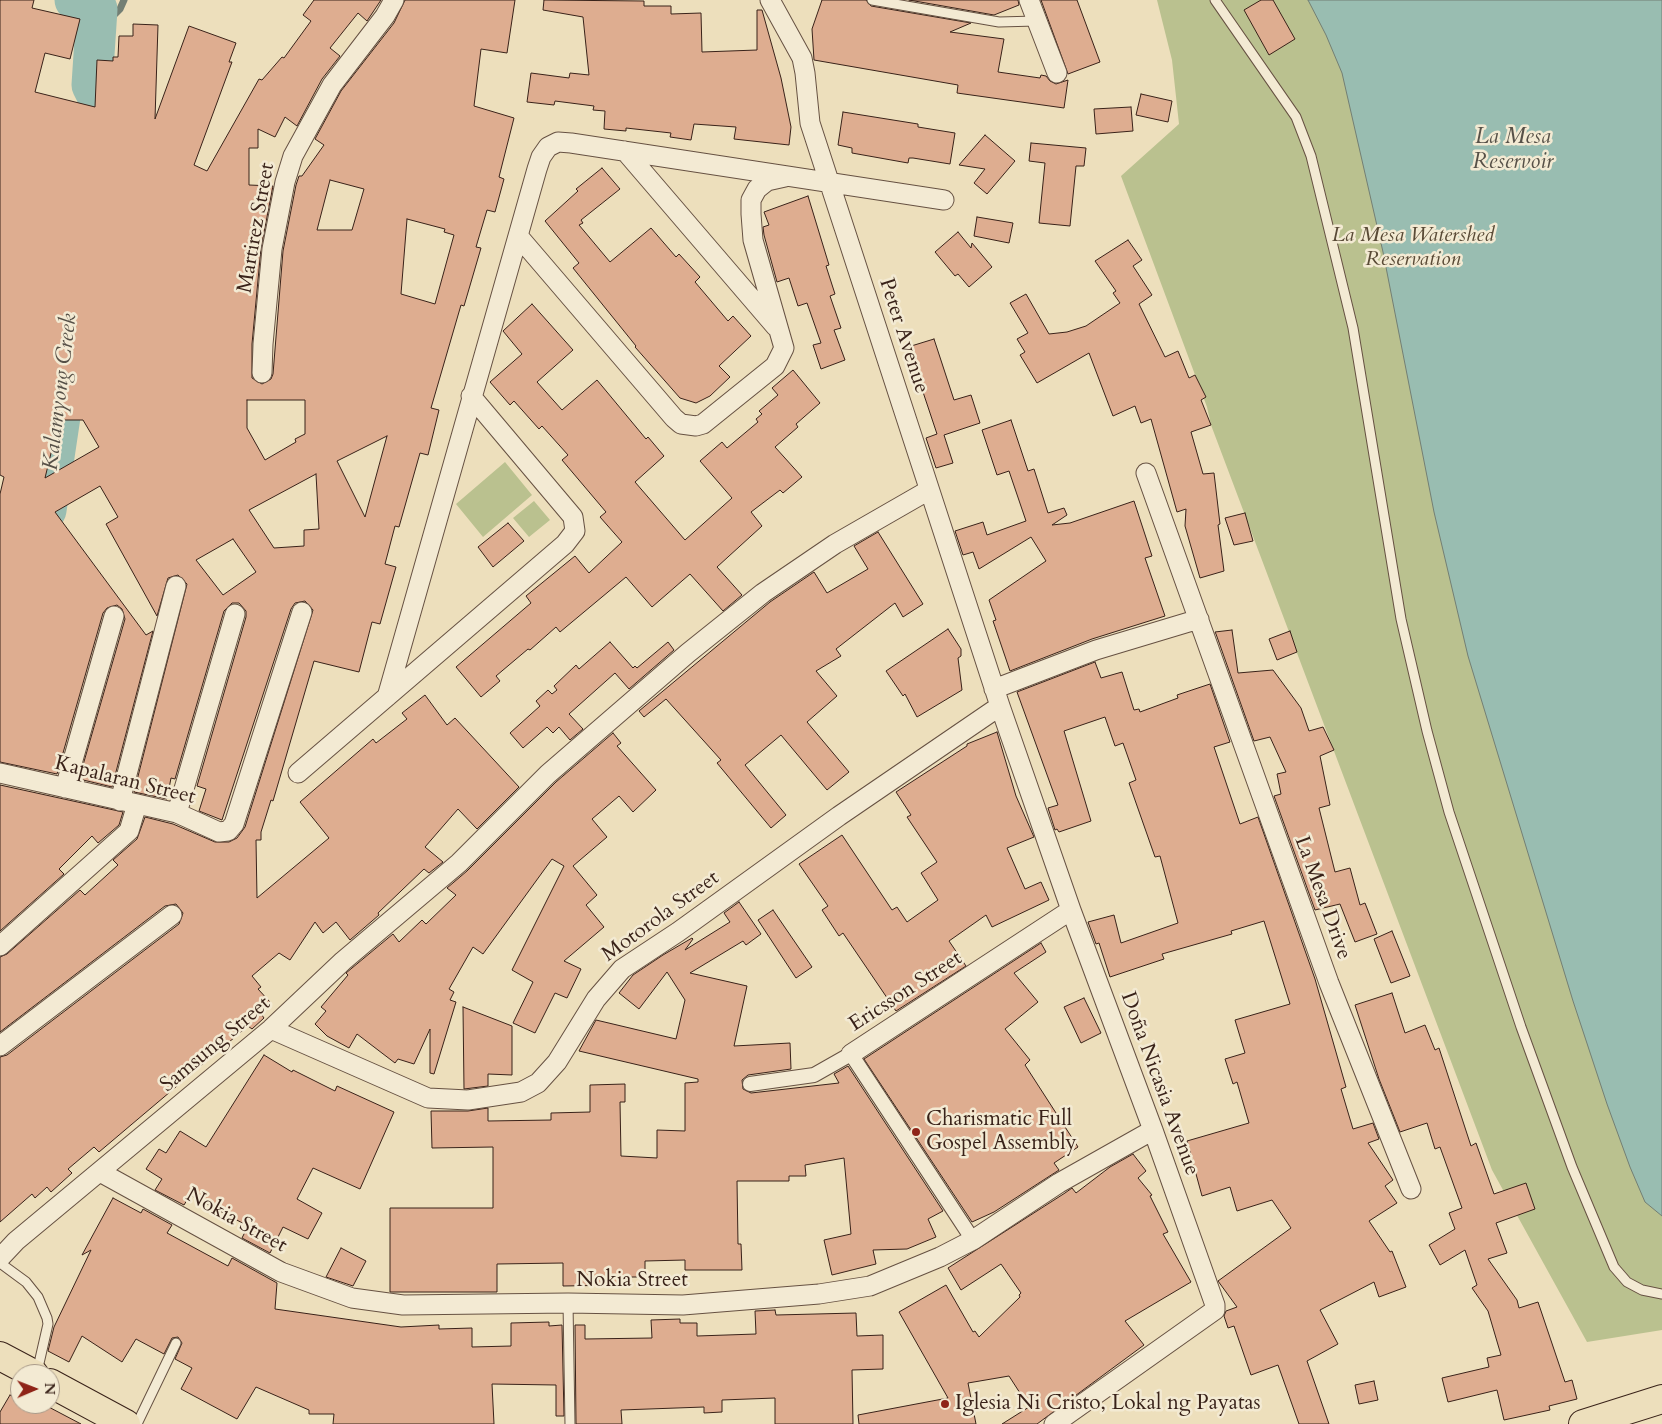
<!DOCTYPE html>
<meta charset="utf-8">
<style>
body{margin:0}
#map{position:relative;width:1662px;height:1424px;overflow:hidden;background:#eddfbc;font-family:Cardo,serif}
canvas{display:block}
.north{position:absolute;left:10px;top:1364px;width:50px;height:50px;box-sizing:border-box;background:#f3ead3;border:1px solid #a99a89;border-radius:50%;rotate:89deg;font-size:14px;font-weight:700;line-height:20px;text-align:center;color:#392219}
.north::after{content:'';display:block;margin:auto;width:18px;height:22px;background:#8f2418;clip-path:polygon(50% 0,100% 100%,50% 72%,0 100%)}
</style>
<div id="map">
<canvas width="1662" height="1424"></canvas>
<div class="north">N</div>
</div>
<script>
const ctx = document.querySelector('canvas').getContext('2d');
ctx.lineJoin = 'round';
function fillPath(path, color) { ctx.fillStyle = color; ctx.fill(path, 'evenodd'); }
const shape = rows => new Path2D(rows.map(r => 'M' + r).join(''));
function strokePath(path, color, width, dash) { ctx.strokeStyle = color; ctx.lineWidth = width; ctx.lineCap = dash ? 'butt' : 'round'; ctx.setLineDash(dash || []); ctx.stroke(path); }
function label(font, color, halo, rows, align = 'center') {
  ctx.font = font + ' Cardo,serif'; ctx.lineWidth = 5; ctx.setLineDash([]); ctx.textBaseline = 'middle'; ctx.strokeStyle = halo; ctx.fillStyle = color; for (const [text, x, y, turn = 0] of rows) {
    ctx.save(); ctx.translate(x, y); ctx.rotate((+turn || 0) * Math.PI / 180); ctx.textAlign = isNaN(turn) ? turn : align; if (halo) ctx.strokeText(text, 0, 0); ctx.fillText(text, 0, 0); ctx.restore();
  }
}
fillPath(shape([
 [1157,0,1662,0,1662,1330,1587,1342,1492,1170,1211,425,1207,407,1121,176,1179,124,1172,60],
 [505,462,532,495,483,537,456,504],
 [534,501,550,520,529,537,513,518]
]), '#bac18f');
const water = shape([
 [1308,0,1662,0,1662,1216,1645,1202,1630,1167,1607,1104,1573,1001,1468,656,1434,512,1383,252,1342,73,1326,35,1308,0]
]);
fillPath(water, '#99bdb1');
strokePath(water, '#737f74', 1);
strokePath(shape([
 [96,33,120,9,124,0]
]), '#737f74', 7);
strokePath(shape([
 [75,0,97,9,92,85,96,93,105,96,87,138],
 [0,594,46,510,68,363]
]), '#99bdb1', 41);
const building = shape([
 [0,0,34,0,32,8,80,19,70,59,45,53,35,92,95,107,97,60,113,61,113,57,118,57,119,36,133,36,133,24,158,25,155,119,189,26,236,43,229,62,232,62,194,165,207,171,259,79,262,80,282,57,284,58,311,21,303,15,314,0,381,0,367,21,358,13,330,48,340,56,322,79,297,126,285,117,275,137,258,129,258,148,249,148,249,185,273,186,261,248,252,344,252,378,262,384,271,379,273,374,283,251,296,185,299,176,302,176,324,145,315,139,341,91,394,23,405,0,515,0,507,53,481,49,474,106,514,118,499,177,504,179,495,212,487,210,476,247,481,248,464,306,461,305,431,408,439,410,428,455,420,453,399,527,395,526,385,564,396,567,380,624,372,622,359,672,314,661,273,801,271,800,261,832,261,840,256,840,257,898,329,838,300,802,373,739,376,743,407,719,402,713,425,695,447,725,455,718,519,787,477,829,458,809,425,847,443,862,429,873,424,869,378,913,379,915,350,940,336,922,323,933,315,922,290,960,279,953,252,976,261,987,258,989,270,1002,259,1011,264,1018,252,1029,248,1026,99,1152,94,1147,68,1169,72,1173,51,1192,47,1187,35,1198,32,1194,0,1222,0,1057,7,1055,179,924,183,913,176,904,165,906,0,1032,0,957,7,954,80,890,85,895,118,865,113,860,137,839,145,817,173,824,215,842,229,842,237,838,245,827,313,610,305,601,295,603,291,609,222,820,199,811,206,789,197,786,246,617,246,611,239,603,232,603,224,611,175,779,171,778,167,799,134,792,187,584,178,575,168,578,157,616,106,524,118,517,100,486,55,512,146,635,153,631,112,787,79,779,125,619,122,609,117,605,107,608,103,613,57,774,0,762,0,494,4,477,0,475,0,0],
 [330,180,364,189,352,230,317,230,330,180],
 [407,219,445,229,444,232,454,235,435,304,401,294,407,219],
 [247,400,305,400,305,434,295,439,296,442,265,460,247,428,247,400],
 [59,420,83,420,99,447,45,478,59,420],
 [387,436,365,517,337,461,387,436],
 [316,474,319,529,304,530,304,546,274,548,249,510,316,474],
 [233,539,256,572,223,595,196,560,233,539],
 [544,0,644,1,644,6,671,6,671,14,701,13,702,52,757,50,757,10,762,10,781,78,791,127,789,145,734,139,736,127,694,124,691,140,670,137,671,133,626,128,626,131,604,129,605,111,593,110,594,106,555,101,554,105,527,102,531,73,569,78,570,73,589,75,583,17,543,10,544,0],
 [822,0,866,0,871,6,971,23,950,32,1004,39,998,72,1040,78,1041,75,1046,76,1050,81,1056,84,1068,80,1064,108,957,93,958,85,814,60,812,29,822,0],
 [909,0,1018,0,1019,5,994,15,909,0],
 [1041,0,1077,0,1100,62,1068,74,1041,0],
 [1261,0,1273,0,1295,39,1269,55,1244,10,1261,0],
 [1141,94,1172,101,1168,122,1136,115,1141,94],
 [1131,107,1133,131,1096,134,1094,109,1131,107],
 [843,112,918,124,918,127,955,133,950,164,913,158,909,158,908,163,852,153,852,148,838,145,843,112],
 [985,135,1015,161,987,194,974,183,985,169,959,165,985,135],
 [1031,143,1086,148,1084,166,1076,166,1070,226,1039,223,1045,163,1029,161,1031,143],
 [602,168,620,189,581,220,583,223,579,225,610,262,651,228,676,257,679,254,700,277,695,282,728,321,733,316,751,336,719,366,730,377,710,396,696,403,680,398,635,347,636,346,573,268,579,263,545,221,578,191,576,189,602,168],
 [808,196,829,265,826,266,835,294,830,296,841,328,834,330,845,360,821,369,813,345,821,343,807,303,798,306,789,278,777,282,764,235,763,227,769,225,764,212,808,196],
 [977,217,1013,223,1009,243,974,236,977,217],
 [958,232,971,248,972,243,992,267,969,287,958,274,955,276,935,252,958,232],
 [1128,240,1142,260,1133,266,1152,295,1139,304,1165,357,1178,351,1189,378,1195,375,1206,397,1201,400,1211,425,1191,432,1203,474,1214,473,1220,524,1218,525,1224,571,1200,578,1185,526,1186,509,1177,512,1151,419,1141,423,1135,406,1113,416,1089,353,1037,383,1020,355,1025,352,1017,339,1028,333,1010,303,1026,294,1049,334,1067,332,1086,326,1120,303,1113,293,1116,291,1095,261,1128,240],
 [532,304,573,350,537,382,562,410,597,380,646,439,648,437,664,456,635,482,685,540,732,498,700,461,722,442,727,448,758,422,756,419,762,414,759,411,778,395,772,388,793,370,820,403,796,424,798,427,775,447,802,477,783,493,780,490,751,512,762,526,717,567,742,595,723,611,690,574,652,607,626,577,560,632,556,627,530,650,528,649,496,676,500,681,481,697,456,667,531,603,526,596,575,556,589,573,622,542,600,517,606,512,562,460,568,455,542,426,539,429,514,401,510,405,490,382,522,354,503,331,532,304],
 [934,339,954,400,971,395,980,423,944,435,953,463,936,468,926,438,937,434,908,347,934,339],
 [1011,420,1028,471,1034,469,1048,513,1064,508,1067,515,1052,525,1070,523,1134,501,1152,556,1145,558,1165,616,1092,639,1010,671,993,621,996,620,989,600,1046,561,1031,537,979,569,973,552,963,555,955,531,983,522,987,535,1026,521,1009,471,997,475,982,430,1011,420],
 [1245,513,1253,541,1234,545,1225,518,1245,513],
 [508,523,524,541,493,567,478,547,508,523],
 [878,532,923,604,903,617,895,603,836,649,841,656,816,671,837,696,807,722,849,772,827,790,781,735,745,765,786,815,771,828,717,763,721,760,666,699,644,717,639,711,770,602,814,572,827,593,868,569,854,546,878,532],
 [948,629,961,649,961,656,958,658,962,690,917,717,905,694,903,696,886,671,948,629],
 [1232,630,1238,673,1273,670,1301,708,1309,731,1323,727,1334,750,1320,756,1330,805,1319,808,1335,872,1350,868,1360,905,1365,903,1377,934,1355,942,1340,904,1315,910,1274,796,1281,794,1277,774,1286,772,1270,737,1254,741,1216,634,1215,632,1232,630],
 [1290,631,1297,652,1277,660,1269,639,1290,631],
 [610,642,633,668,635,666,637,668,668,642,674,650,629,689,615,673,569,714,583,729,570,740,559,727,553,733,547,727,523,748,510,733,540,706,536,701,548,690,552,694,557,690,554,686,576,665,579,669,610,642],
 [1095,662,1101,678,1122,672,1134,710,1139,709,1140,712,1178,698,1177,695,1210,684,1230,742,1214,747,1240,824,1258,817,1315,979,1346,1087,1341,1089,1353,1129,1373,1123,1379,1139,1368,1143,1393,1180,1385,1186,1397,1203,1369,1221,1390,1252,1392,1251,1406,1287,1379,1297,1374,1282,1320,1310,1338,1344,1307,1361,1329,1424,1299,1424,1278,1365,1251,1375,1234,1326,1228,1328,1224,1316,1226,1311,1237,1307,1218,1281,1291,1228,1272,1200,1237,1211,1230,1187,1202,1196,1187,1141,1249,1123,1237,1082,1233,1084,1225,1059,1245,1053,1235,1020,1290,1004,1264,921,1231,931,1232,934,1162,954,1164,959,1110,977,1099,943,1096,944,1088,922,1114,915,1121,943,1178,923,1160,856,1155,857,1129,783,1136,780,1123,743,1115,746,1105,717,1064,731,1091,821,1059,832,1057,829,1055,830,1048,808,1058,805,1017,692,1095,662],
 [997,732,1016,796,1034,837,1007,848,1025,889,1041,882,1049,900,992,927,986,915,949,941,966,966,896,1011,843,933,839,936,822,910,828,906,799,864,842,835,892,910,897,907,907,922,938,900,921,873,937,862,907,817,911,815,896,792,967,746,967,744,997,732],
 [613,733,621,743,617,746,656,790,633,812,619,796,592,819,607,837,573,866,597,895,586,905,604,927,564,961,581,969,567,998,555,993,535,1033,513,1023,533,982,512,970,564,866,552,859,483,954,473,947,449,989,454,992,450,1000,456,1002,434,1074,430,1073,430,1029,414,1064,398,1059,395,1063,357,1034,349,1048,327,1036,315,1024,326,1011,321,1007,348,975,346,973,393,934,399,942,422,920,426,924,456,895,447,888,467,871,556,782,613,733],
 [0,785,123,812,119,825,98,843,92,836,59,869,64,874,0,931,0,785],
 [739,902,761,934,746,945,743,941,690,973,747,986,734,1046,790,1043,791,1069,748,1075,742,1080,743,1089,751,1093,839,1083,834,1074,848,1066,943,1211,928,1219,936,1237,907,1249,873,1250,876,1264,832,1275,824,1240,851,1234,844,1158,805,1165,806,1176,789,1176,789,1181,737,1181,738,1244,741,1244,742,1270,685,1270,685,1260,645,1261,645,1277,623,1277,623,1285,563,1286,563,1263,497,1264,497,1292,390,1292,390,1208,493,1208,493,1147,432,1148,431,1111,468,1111,488,1108,488,1121,551,1120,551,1113,590,1112,590,1085,625,1084,625,1102,620,1102,621,1156,657,1158,657,1130,685,1131,685,1083,698,1082,698,1079,579,1051,596,1020,676,1039,685,1000,667,972,639,1009,619,993,633,975,663,955,692,938,693,939,685,950,730,922,724,913,739,902],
 [773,910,812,967,796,978,758,920,773,910],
 [1392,931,1410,976,1391,983,1374,939,1392,931],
 [1041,943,1046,952,1014,973,1038,1002,1005,1029,1030,1060,1025,1065,1078,1147,1054,1163,1059,1170,994,1212,972,1222,864,1059,1041,943],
 [1392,993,1405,1033,1425,1025,1435,1050,1439,1048,1471,1146,1476,1143,1494,1194,1526,1183,1535,1209,1496,1223,1507,1253,1488,1259,1517,1300,1519,1308,1538,1302,1565,1382,1572,1380,1577,1399,1549,1406,1550,1410,1504,1420,1497,1390,1448,1402,1442,1378,1489,1367,1487,1358,1501,1355,1488,1311,1472,1288,1477,1285,1465,1250,1440,1265,1429,1245,1455,1229,1449,1213,1462,1208,1440,1147,1435,1149,1427,1123,1400,1132,1379,1079,1355,1005,1392,993],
 [1084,998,1101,1033,1081,1043,1064,1007,1084,998],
 [463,1007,512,1026,512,1075,488,1074,488,1086,464,1089,463,1007],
 [264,1055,292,1072,293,1070,335,1091,337,1086,394,1112,360,1189,313,1168,297,1199,322,1213,308,1239,283,1227,270,1253,242,1238,248,1226,190,1195,184,1205,155,1190,162,1179,146,1169,159,1149,166,1153,180,1131,206,1147,264,1055],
 [1133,1154,1146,1171,1138,1178,1152,1195,1150,1196,1168,1232,1163,1234,1191,1282,1125,1321,1144,1345,1037,1424,1002,1424,1029,1407,1009,1376,968,1383,976,1424,859,1424,858,1415,948,1398,899,1312,946,1285,973,1332,975,1331,979,1337,1020,1297,1019,1295,1021,1293,1001,1264,961,1290,948,1268,1065,1193,1072,1188,1076,1193,1110,1167,1133,1154],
 [113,1198,141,1213,143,1209,172,1225,167,1233,228,1266,232,1258,277,1283,275,1309,401,1327,439,1325,439,1329,472,1328,472,1347,511,1346,511,1323,549,1322,549,1326,562,1325,564,1416,556,1416,556,1385,492,1384,494,1424,333,1424,334,1414,309,1414,309,1410,256,1387,237,1419,181,1389,192,1368,175,1359,182,1343,178,1337,172,1338,164,1354,136,1339,122,1362,82,1336,69,1362,48,1351,54,1327,91,1250,82,1255,113,1198],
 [341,1248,366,1261,353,1286,326,1277,341,1248],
 [775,1310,776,1315,856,1313,857,1336,883,1335,883,1369,852,1370,853,1424,775,1424,775,1398,722,1400,722,1412,704,1413,704,1407,621,1410,622,1424,576,1424,575,1325,585,1325,585,1339,652,1338,651,1320,680,1319,680,1323,697,1323,697,1336,756,1334,755,1311,775,1310],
 [1374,1381,1378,1400,1359,1404,1355,1385,1374,1381],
 [10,1395,20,1400,20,1404,43,1404,81,1424,0,1424,0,1412,10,1395]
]);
fillPath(building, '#dead90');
strokePath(building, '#392219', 1);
const service = shape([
 [872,0,999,22,1036,21],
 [1215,0,1296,117,1311,156,1353,328,1401,619,1427,731,1449,812,1521,1027,1572,1167,1614,1267,1627,1282,1642,1290,1662,1294],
 [0,1263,26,1282,38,1297,47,1318,48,1324,37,1372],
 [568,1303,570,1424],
 [137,1424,176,1343]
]);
const pedestrian = shape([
 [750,1084,814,1075,851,1054,973,1240]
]);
const minor = shape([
 [770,0,802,58,805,73,810,123,1000,706,1071,910,1153,1130,1215,1305,1215,1310,1054,1424],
 [1029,0,1057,73],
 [625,151,776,327],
 [519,237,674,418,681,424,696,426,703,424,775,366,784,348,753,240,751,214,751,200,757,189,767,181,785,177],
 [262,373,263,344,272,249,285,182,293,156,332,85,385,16,394,0],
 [1146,473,1329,983,1411,1189],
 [994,689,1096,650,1199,619],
 [387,697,537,169,541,157,548,147,558,142,571,143,944,200],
 [0,773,177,813,219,832,228,831,234,824,302,612],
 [298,773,565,544,575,531,573,517,471,396],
 [65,788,114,616],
 [120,801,176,586],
 [177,813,235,614],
 [0,946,129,831,137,804],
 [271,1029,428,1098,468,1100,521,1092,538,1083,557,1062,596,999,622,969,678,932,839,816,1000,706],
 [0,1046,172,915],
 [851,1054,1071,910],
 [100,1172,281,1272,352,1298,403,1305,568,1303,683,1305,819,1294,870,1286,940,1257,973,1240,1059,1183,1153,1130],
 [0,1258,16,1241,271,1029,343,961,459,863,548,774,688,653,763,593,835,544,929,490]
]);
const primary = shape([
 [0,1356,34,1374],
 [50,1383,126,1424],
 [1583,1424,1662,1399]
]);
strokePath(service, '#665142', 11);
strokePath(pedestrian, '#665142', 16);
strokePath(minor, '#665142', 21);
strokePath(primary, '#392219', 30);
strokePath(service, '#f3ead3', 9);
strokePath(pedestrian, '#f3ead3', 14);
strokePath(minor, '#f3ead3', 19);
strokePath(primary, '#eddfbc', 28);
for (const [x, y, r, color] of [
 [916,1132,5,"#8f2418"],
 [945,1404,5,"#8f2418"]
]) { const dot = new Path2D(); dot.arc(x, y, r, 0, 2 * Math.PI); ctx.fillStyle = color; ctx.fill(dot); strokePath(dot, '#f3ead3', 2); }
label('21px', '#392219', '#f3ead3', [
 ["Martirez Street",257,228,-80],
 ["Peter Avenue",903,336,72],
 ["Kapalaran Street",125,781,14],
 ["La Mesa Drive",1322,898,70],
 ["Motorola Street",661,917,-36],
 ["Ericsson Street",906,992,-33],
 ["Samsung Street",216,1045,-40],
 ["Doña Nicasia Avenue",1159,1084,70],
 ["Nokia Street",236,1221,29],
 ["Nokia Street",632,1281]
]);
label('italic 21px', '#594a36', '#f3ead3', [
 ["La Mesa Watershed",1413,236],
 ["Reservation",1413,260]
]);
label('21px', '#392219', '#f3ead3', [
 ["Charismatic Full",926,1120],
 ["Gospel Assembly",926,1144],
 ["Iglesia Ni Cristo, Lokal ng Payatas",955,1404]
], 'left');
label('italic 22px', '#565047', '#f3ead3', [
 ["La Mesa",1513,138],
 ["Reservoir",1513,163],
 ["Kalamyong Creek",61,392,-83]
]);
</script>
